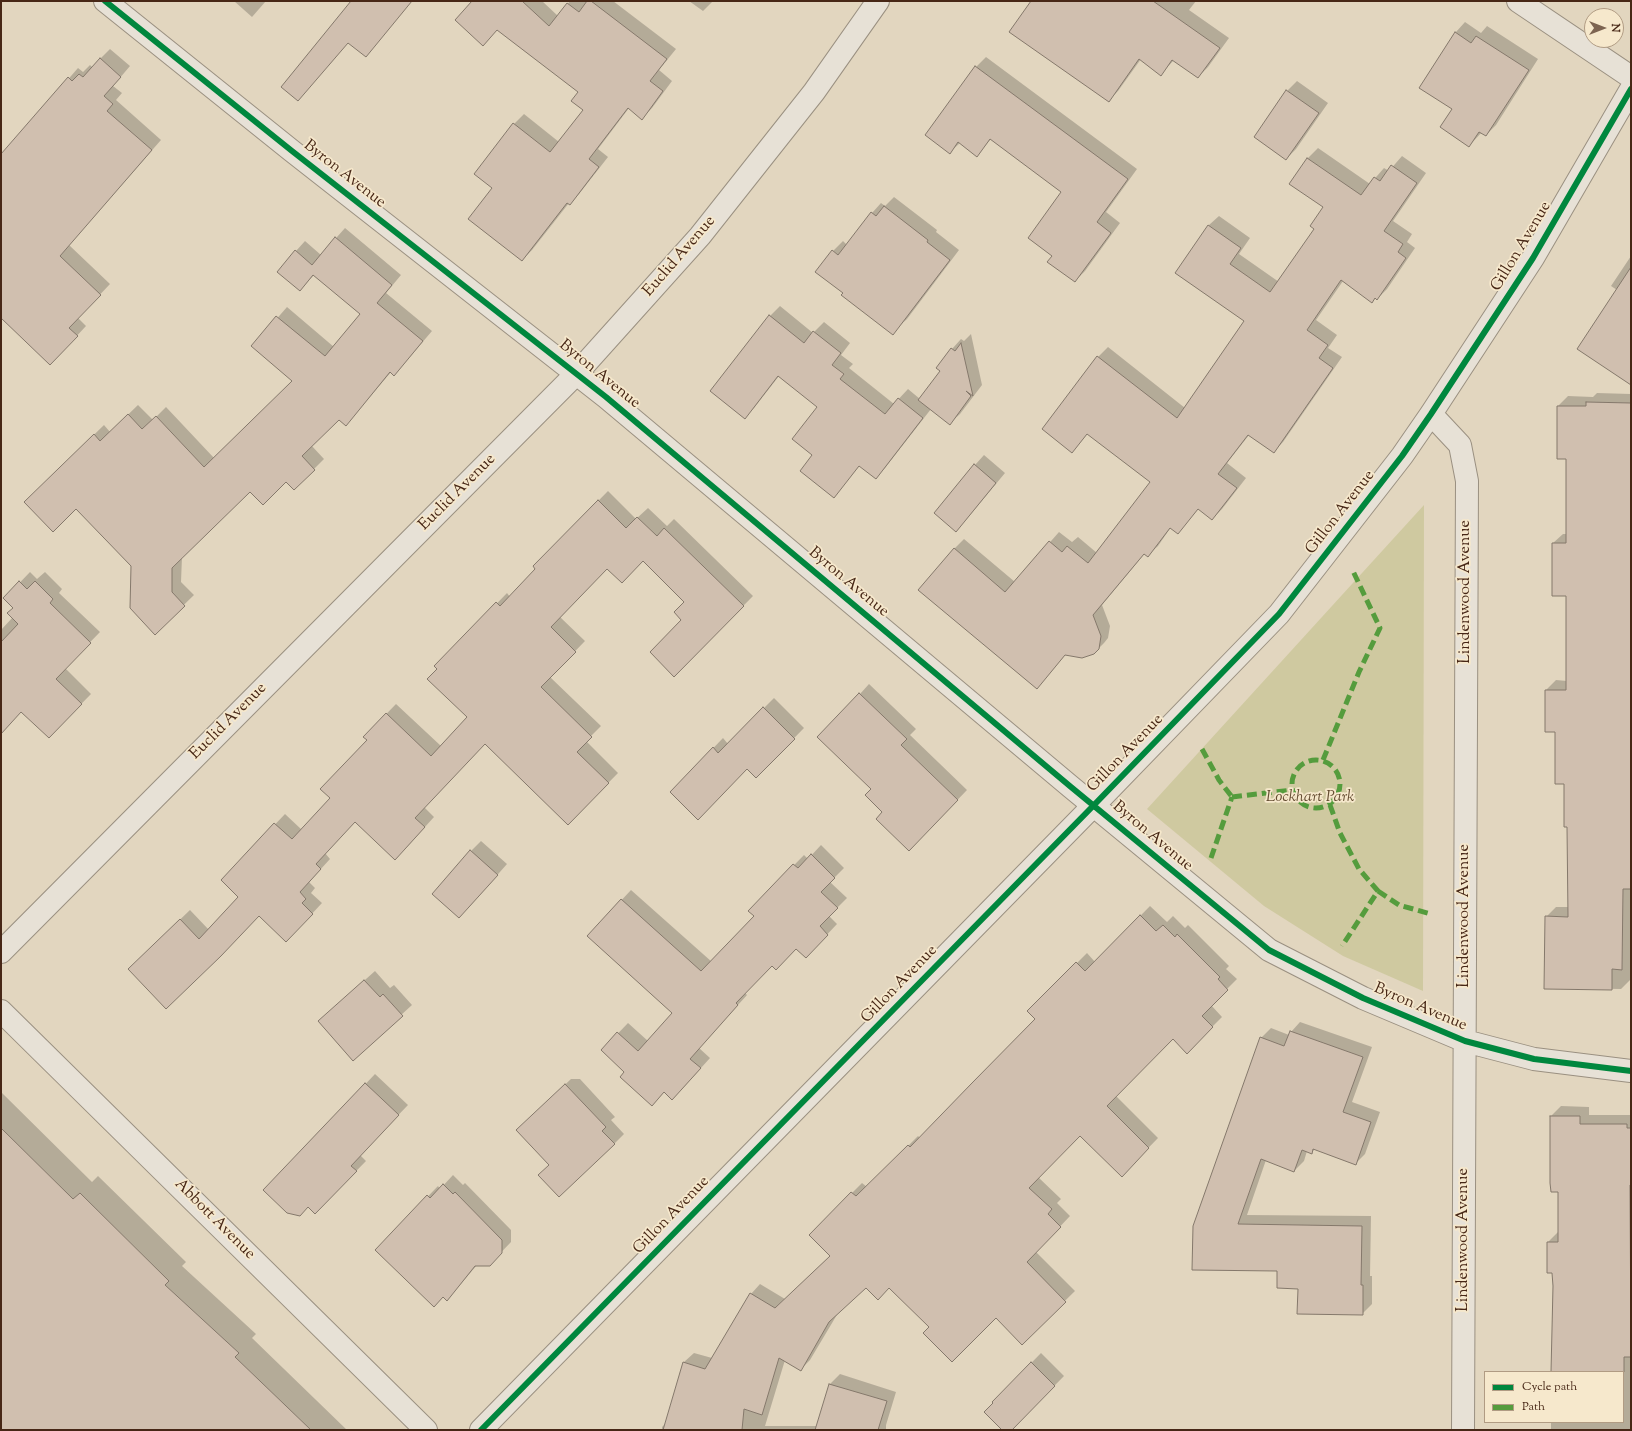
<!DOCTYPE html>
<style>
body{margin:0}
#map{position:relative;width:1632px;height:1431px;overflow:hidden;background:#e2d6bf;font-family:"Sorts Mill Goudy",serif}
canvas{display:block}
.frame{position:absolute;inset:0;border:2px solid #472716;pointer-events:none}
.legend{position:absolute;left:1484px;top:1371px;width:140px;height:52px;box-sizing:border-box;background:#f6e8cc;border:1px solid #b09b83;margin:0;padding:5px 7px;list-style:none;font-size:12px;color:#472716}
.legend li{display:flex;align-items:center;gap:8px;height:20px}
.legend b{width:20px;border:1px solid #b09b83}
.north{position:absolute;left:1584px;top:8px;width:40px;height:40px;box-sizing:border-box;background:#f6e8cc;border:1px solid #b09b83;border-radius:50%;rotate:90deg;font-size:11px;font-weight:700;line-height:16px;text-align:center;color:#472716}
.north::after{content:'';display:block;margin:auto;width:14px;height:18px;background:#7d6451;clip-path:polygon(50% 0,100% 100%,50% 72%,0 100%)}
</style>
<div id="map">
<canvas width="1632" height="1431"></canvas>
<div class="frame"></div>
<ul class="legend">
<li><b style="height:5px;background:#00873e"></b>Cycle path</li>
<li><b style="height:5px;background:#559c3d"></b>Path</li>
</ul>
<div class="north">N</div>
</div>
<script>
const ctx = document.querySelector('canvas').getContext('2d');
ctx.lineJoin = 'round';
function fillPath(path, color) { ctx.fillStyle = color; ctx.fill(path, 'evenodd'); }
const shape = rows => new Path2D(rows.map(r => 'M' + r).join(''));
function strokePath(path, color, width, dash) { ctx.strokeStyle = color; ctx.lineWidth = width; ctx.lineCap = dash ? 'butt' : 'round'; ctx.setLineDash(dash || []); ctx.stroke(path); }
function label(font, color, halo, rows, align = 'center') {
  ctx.font = font + ' "Sorts Mill Goudy",serif'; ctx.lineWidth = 3.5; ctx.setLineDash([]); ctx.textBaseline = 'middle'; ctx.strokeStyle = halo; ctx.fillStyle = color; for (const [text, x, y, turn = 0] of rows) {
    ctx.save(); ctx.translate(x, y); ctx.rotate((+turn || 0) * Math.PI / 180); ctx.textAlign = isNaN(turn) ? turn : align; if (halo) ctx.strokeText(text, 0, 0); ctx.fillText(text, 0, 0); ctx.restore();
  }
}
fillPath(shape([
 [1424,505,1423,991,1343,956,1264,906,1147,809]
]), '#cfc9a0');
fillPath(shape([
 [234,1,266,1,252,17],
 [473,1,542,1,558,16,570,1,613,1,676,49,659,70,672,81,652,108,642,118,629,108,598,149,608,157,579,194,570,204,569,203,532,250,522,260,494,188,475,174,514,124,524,114,559,142,584,109,580,92],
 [689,1,713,1,703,11],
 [1032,1,1196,1,1189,10,1229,38,1208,67,1198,77,1174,60,1161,74,1141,59,1118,91,1108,101],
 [1465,22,1481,33,1487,26,1538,59,1496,125,1486,135,1482,132,1469,146,1453,109,1420,87,1456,32],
 [110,49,130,66,113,86,122,93,116,100,161,140,69,245,110,284,78,318,86,326,60,354,1,317,1,156,78,68,83,72,90,65,92,67],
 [986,57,1137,169,1106,212,1120,223,1085,271,1075,281,1053,255,1063,192,991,139,977,155,960,143,950,152,976,67],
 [1297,81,1328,103,1296,149,1286,159,1287,91],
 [1318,148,1370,184,1384,168,1389,171,1402,156,1426,173,1393,221,1412,234,1407,242,1415,248,1387,289,1377,299,1376,298,1372,301,1343,281,1316,320,1337,335,1328,348,1342,357,1283,442,1273,452,1249,435,1227,463,1246,478,1222,509,1212,519,1199,508,1178,532,1171,527,1158,546,1148,555,1145,553,1102,605,1110,626,1108,638,1104,643,1094,653,1066,654,1037,688,954,549,964,539,1015,582,1059,532,1072,542,1078,537,1097,553,1151,482,1088,433,1072,452,1098,357,1108,347,1185,408,1245,321,1176,273,1209,225,1219,216,1250,238,1239,254,1279,282,1316,229,1325,207,1291,184,1308,158],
 [894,197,937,230,936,232,959,250,907,319,896,329,844,293,833,251,843,241,847,245,872,213,881,203,885,206],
 [345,228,401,275,386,293,432,331,403,365,394,375,391,372,346,425,339,419,311,445,324,459,294,489,286,481,250,490,182,557,181,582,194,595,155,633,132,566,76,508,25,502,104,425,110,432,138,405,153,420,166,407,214,458,293,381,253,346,287,307,334,347,361,314,314,275,300,290,296,251,305,241,321,255],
 [1631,256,1631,384,1617,290,1611,286],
 [780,306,813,333,824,322,850,343,841,355,853,364,849,368,894,404,908,389,920,399,941,370,952,349,961,339,964,341,971,334,982,385,960,414,950,423,931,409,885,468,875,478,860,465,834,496,814,454,819,407,779,376,754,408,745,417,770,316],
 [1597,393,1631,394,1631,979,1621,989,1545,988,1546,917,1556,907,1568,907,1568,826,1565,783,1556,731,1546,690,1556,680,1567,681,1567,595,1553,543,1563,534,1567,534,1567,458,1558,458,1558,406,1568,396,1593,397],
 [984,455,1005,473,965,521,975,465],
 [608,491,636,519,648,508,667,526,674,519,753,596,674,676,686,602,643,560,608,567,560,617,585,641,550,677,601,726,586,741,618,773,568,824,485,742,424,807,434,817,405,849,355,821,325,853,330,859,309,882,315,888,311,893,322,903,296,931,259,915,231,945,139,959,190,910,209,930,240,897,222,880,285,814,302,830,332,798,368,740,364,737,396,704,441,746,468,717,436,666,507,593,510,597,537,569,534,566],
 [30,572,37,579,45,572,62,589,59,593,100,632,65,668,91,694,49,737,22,711,1,714,1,630,13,617,14,608,5,598],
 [869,684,916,729,910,735,967,790,919,840,884,812,872,789,860,694],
 [774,698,804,728,756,777,747,768,671,792,723,738,728,744],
 [481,841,507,864,469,907,471,851],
 [821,845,844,868,830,882,847,898,829,916,837,924,806,957,796,948,772,965,745,993,747,995,699,1048,710,1058,682,1089,665,1091,652,1105,626,1072,602,1050,628,1023,648,1041,673,1013,588,936,631,890,712,962,756,916,749,911,804,855,808,859],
 [1150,906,1167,922,1173,916,1185,928,1188,925,1229,966,1226,969,1237,979,1211,1005,1222,1017,1187,1052,1173,1038,1116,1096,1158,1138,1122,1175,1081,1134,1038,1177,1061,1199,1057,1203,1070,1216,1036,1252,1075,1291,1022,1343,996,1316,930,1327,889,1286,866,1286,838,1313,810,1360,801,1369,785,1360,765,1426,818,1426,830,1384,840,1374,896,1392,886,1425,886,1430,662,1430,662,1427,666,1423,684,1362,694,1353,712,1358,751,1294,760,1284,785,1299,831,1255,810,1235,862,1183,867,1187,918,1136,920,1138,1036,1019,1029,1011,1087,953,1095,962],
 [375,971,390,988,394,985,412,1005,353,1059,329,1012],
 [1300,1022,1372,1047,1352,1102,1380,1112,1365,1154,1355,1164,1315,1149,1312,1152,1307,1151,1304,1161,1294,1171,1266,1160,1247,1215,1371,1216,1370,1276,1372,1276,1372,1304,1362,1314,1299,1288,1278,1270,1193,1269,1261,1038,1271,1028,1289,1035,1291,1032],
 [375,1074,408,1105,360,1155,366,1161,325,1203,265,1190],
 [571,1079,580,1079,615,1117,611,1120,624,1134,614,1144,527,1121],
 [1,1092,92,1182,98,1176,186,1262,182,1266,256,1334,252,1338,347,1430,1,1430],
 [1561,1106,1589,1107,1589,1115,1631,1115,1631,1430,1551,1430,1551,1422,1623,1422,1623,1372,1552,1372,1553,1272,1548,1242,1558,1232,1559,1191,1551,1116],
 [453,1175,463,1185,465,1183,511,1230,511,1242,489,1265,477,1265,447,1300,376,1250,438,1186,440,1189],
 [1041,1353,1064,1376,1011,1430,1003,1430,993,1402]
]), '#0003');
const building = shape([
 [351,1,412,1,366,57,348,43,298,101,281,87,351,1],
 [472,1,522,1,549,26,567,3,579,12,587,1,591,1,667,59,650,81,663,91,642,120,628,108,589,159,599,167,570,205,567,203,522,261,468,219,492,188,474,174,513,123,550,152,583,110,571,101,578,92,497,30,483,46,455,20,472,1],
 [1031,1,1153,1,1220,48,1198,78,1172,60,1161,76,1139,59,1109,102,1009,32,1031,1],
 [1455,32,1471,43,1476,36,1529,70,1486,136,1479,132,1469,147,1440,127,1452,109,1419,88,1455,32],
 [100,58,121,77,104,96,113,104,107,111,152,150,60,256,101,295,69,328,78,336,50,365,1,318,1,154,68,77,72,81,79,74,83,77,100,58],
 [975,66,1128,179,1097,222,1111,233,1075,282,1047,262,1052,256,1028,238,1061,192,990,139,977,157,958,142,950,154,925,135,975,66],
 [1286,90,1319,113,1286,160,1254,137,1286,90],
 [1307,158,1361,195,1374,177,1380,181,1391,165,1417,183,1384,231,1403,244,1398,252,1406,258,1377,300,1375,298,1372,303,1341,280,1307,330,1328,345,1319,358,1333,368,1274,453,1248,435,1218,474,1237,488,1212,520,1198,509,1178,534,1170,528,1148,557,1144,554,1093,615,1101,636,1099,649,1094,654,1082,658,1065,655,1037,689,918,590,954,548,1005,592,1049,541,1062,552,1067,546,1088,563,1150,482,1087,434,1072,453,1042,429,1097,356,1177,418,1244,321,1175,273,1208,225,1241,248,1230,264,1270,292,1314,229,1310,226,1323,207,1289,184,1307,158],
 [884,206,928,240,927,242,950,260,893,335,841,295,843,293,815,272,832,250,838,255,871,212,876,216,884,206],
 [335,237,392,285,377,303,423,341,394,376,390,372,346,426,339,420,302,456,315,470,294,490,286,482,263,505,250,492,172,568,172,592,185,606,155,635,130,608,131,566,76,509,53,532,24,502,94,434,100,441,128,414,142,429,156,416,204,467,292,381,251,346,276,316,325,356,360,314,313,275,300,291,277,272,295,250,312,265,335,237],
 [1631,267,1631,385,1577,349,1631,267],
 [769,315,804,343,813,331,841,353,832,365,844,374,840,379,885,414,898,398,923,418,876,479,859,466,834,498,800,471,812,455,792,439,817,407,778,376,745,419,710,391,769,315],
 [961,343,973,396,966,391,971,396,950,425,918,400,940,371,936,368,951,348,955,351,961,343],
 [1586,402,1631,403,1631,889,1623,889,1622,970,1612,969,1612,990,1544,989,1545,916,1568,917,1567,827,1564,827,1564,784,1555,784,1555,732,1545,732,1545,690,1566,690,1566,596,1552,596,1552,543,1566,543,1566,459,1557,459,1557,406,1586,406,1586,402],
 [974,464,996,483,956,532,934,513,974,464],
 [598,500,626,528,637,517,657,536,664,528,744,606,674,677,650,652,681,620,674,612,684,602,643,561,622,583,607,569,551,627,576,652,541,687,592,737,577,752,609,783,568,825,485,744,415,818,425,827,395,860,355,822,316,864,321,869,300,892,306,899,302,903,313,914,286,942,259,916,221,956,166,1009,128,969,180,919,199,939,238,897,221,880,274,823,292,839,330,798,320,789,367,740,363,737,386,713,431,756,467,717,427,679,437,669,434,666,496,602,500,606,535,569,533,566,598,500],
 [19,581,27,589,35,581,53,599,50,603,91,643,56,679,82,704,49,738,21,712,1,734,1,642,18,624,7,613,13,608,3,598,19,581],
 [859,693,907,739,901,745,958,800,909,851,876,819,882,812,865,795,871,789,817,737,859,693],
 [763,707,795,739,756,778,747,769,698,820,670,792,713,747,718,753,763,707],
 [470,850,498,875,459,918,432,894,470,850],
 [811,854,835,878,821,892,838,908,820,926,828,935,806,958,796,949,776,970,772,966,736,1003,738,1005,690,1059,701,1068,672,1100,664,1092,652,1106,620,1077,624,1072,601,1050,617,1032,638,1051,672,1013,587,936,621,899,701,971,754,916,748,911,793,864,798,868,811,854],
 [1140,915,1156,931,1163,925,1175,937,1177,934,1220,977,1218,979,1228,990,1202,1016,1213,1027,1187,1054,1173,1039,1107,1106,1149,1148,1122,1177,1080,1136,1029,1188,1052,1209,1048,1214,1061,1227,1027,1262,1066,1302,1022,1345,996,1318,952,1362,923,1333,929,1327,889,1288,878,1300,866,1288,829,1322,801,1371,779,1358,762,1415,744,1409,742,1430,663,1430,683,1362,705,1369,750,1293,775,1308,830,1256,809,1235,851,1192,856,1196,908,1145,910,1147,972,1083,1035,1019,1027,1011,1076,962,1085,971,1140,915],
 [364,980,380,997,383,994,403,1016,353,1061,318,1021,364,980],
 [1290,1031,1363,1057,1343,1112,1371,1122,1356,1165,1313,1149,1312,1154,1302,1150,1294,1172,1261,1159,1238,1224,1362,1226,1361,1285,1363,1285,1363,1315,1297,1314,1298,1289,1277,1288,1277,1271,1192,1270,1193,1226,1260,1037,1284,1046,1290,1031],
 [365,1083,399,1115,351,1166,357,1171,315,1214,308,1207,300,1216,287,1213,263,1190,365,1083],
 [565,1084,606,1127,602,1131,615,1144,559,1197,538,1175,549,1165,516,1130,565,1084],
 [1550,1116,1580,1116,1580,1124,1627,1124,1627,1128,1631,1128,1631,1185,1630,1185,1631,1357,1624,1357,1624,1372,1551,1372,1553,1286,1552,1273,1547,1273,1547,1242,1558,1242,1558,1192,1551,1192,1550,1183,1550,1116],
 [1,1128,73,1199,80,1193,169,1281,165,1285,239,1353,235,1357,311,1430,1,1430,1,1128],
 [443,1184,453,1194,455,1192,502,1240,502,1253,490,1266,475,1266,447,1301,443,1297,434,1307,375,1250,427,1195,430,1198,443,1184],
 [1031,1362,1055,1386,1012,1430,1002,1430,984,1412,993,1403,992,1402,1031,1362],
 [829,1384,887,1401,878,1430,815,1430,829,1384]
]);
fillPath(building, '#d0bfaf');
strokePath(building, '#84786b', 1);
const minor = shape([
 [105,1,292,151,606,397,1071,787,1269,950,1363,998,1465,1041,1534,1059,1631,1071],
 [1518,1,1631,77],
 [1431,414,1460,445,1467,481,1463,1430],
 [1,952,577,373,700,236,814,92,878,1],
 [1,1011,426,1430],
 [481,1430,1094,805,1279,614,1402,456,1431,414,1533,258,1631,89]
]);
strokePath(minor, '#9a9081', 24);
strokePath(minor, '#e7e1d6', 22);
strokePath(shape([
 [1202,749,1219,780,1232,797],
 '1292 784a24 24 0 1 1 48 0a24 24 0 1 1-48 0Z',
 [1323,760,1359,672,1380,628,1352,569],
 [1232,797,1292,790],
 [1330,805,1340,833,1359,869,1378,891,1342,946],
 [1211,858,1232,797],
 [1378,891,1399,905,1431,914]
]), '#559c3d', 5, [10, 5]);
strokePath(shape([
 [105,1,292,151,606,397,1071,787,1269,950,1363,998,1465,1041,1534,1059,1631,1071],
 [481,1430,1094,805,1279,614,1402,456,1431,414,1533,258,1631,89]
]), '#00873e', 6);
label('16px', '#472716', '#f6e8cc', [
 ["Byron Avenue",344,175,38],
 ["Gillon Avenue",1522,247,-59],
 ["Euclid Avenue",680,257,-49],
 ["Byron Avenue",599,375,39],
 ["Euclid Avenue",458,493,-45],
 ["Gillon Avenue",1341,513,-52],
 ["Byron Avenue",848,583,40],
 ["Lindenwood Avenue",1466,592,-90],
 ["Euclid Avenue",229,722,-45],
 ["Gillon Avenue",1126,754,-46],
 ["Byron Avenue",1152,837,40],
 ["Lindenwood Avenue",1465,916,-90],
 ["Gillon Avenue",900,985,-46],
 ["Byron Avenue",1420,1008,23],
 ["Gillon Avenue",672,1216,-46],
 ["Abbott Avenue",214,1220,45],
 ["Lindenwood Avenue",1464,1240,-90]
]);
label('italic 16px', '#654d32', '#f6e8cc', [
 ["Lockhart Park",1310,798]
]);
</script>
